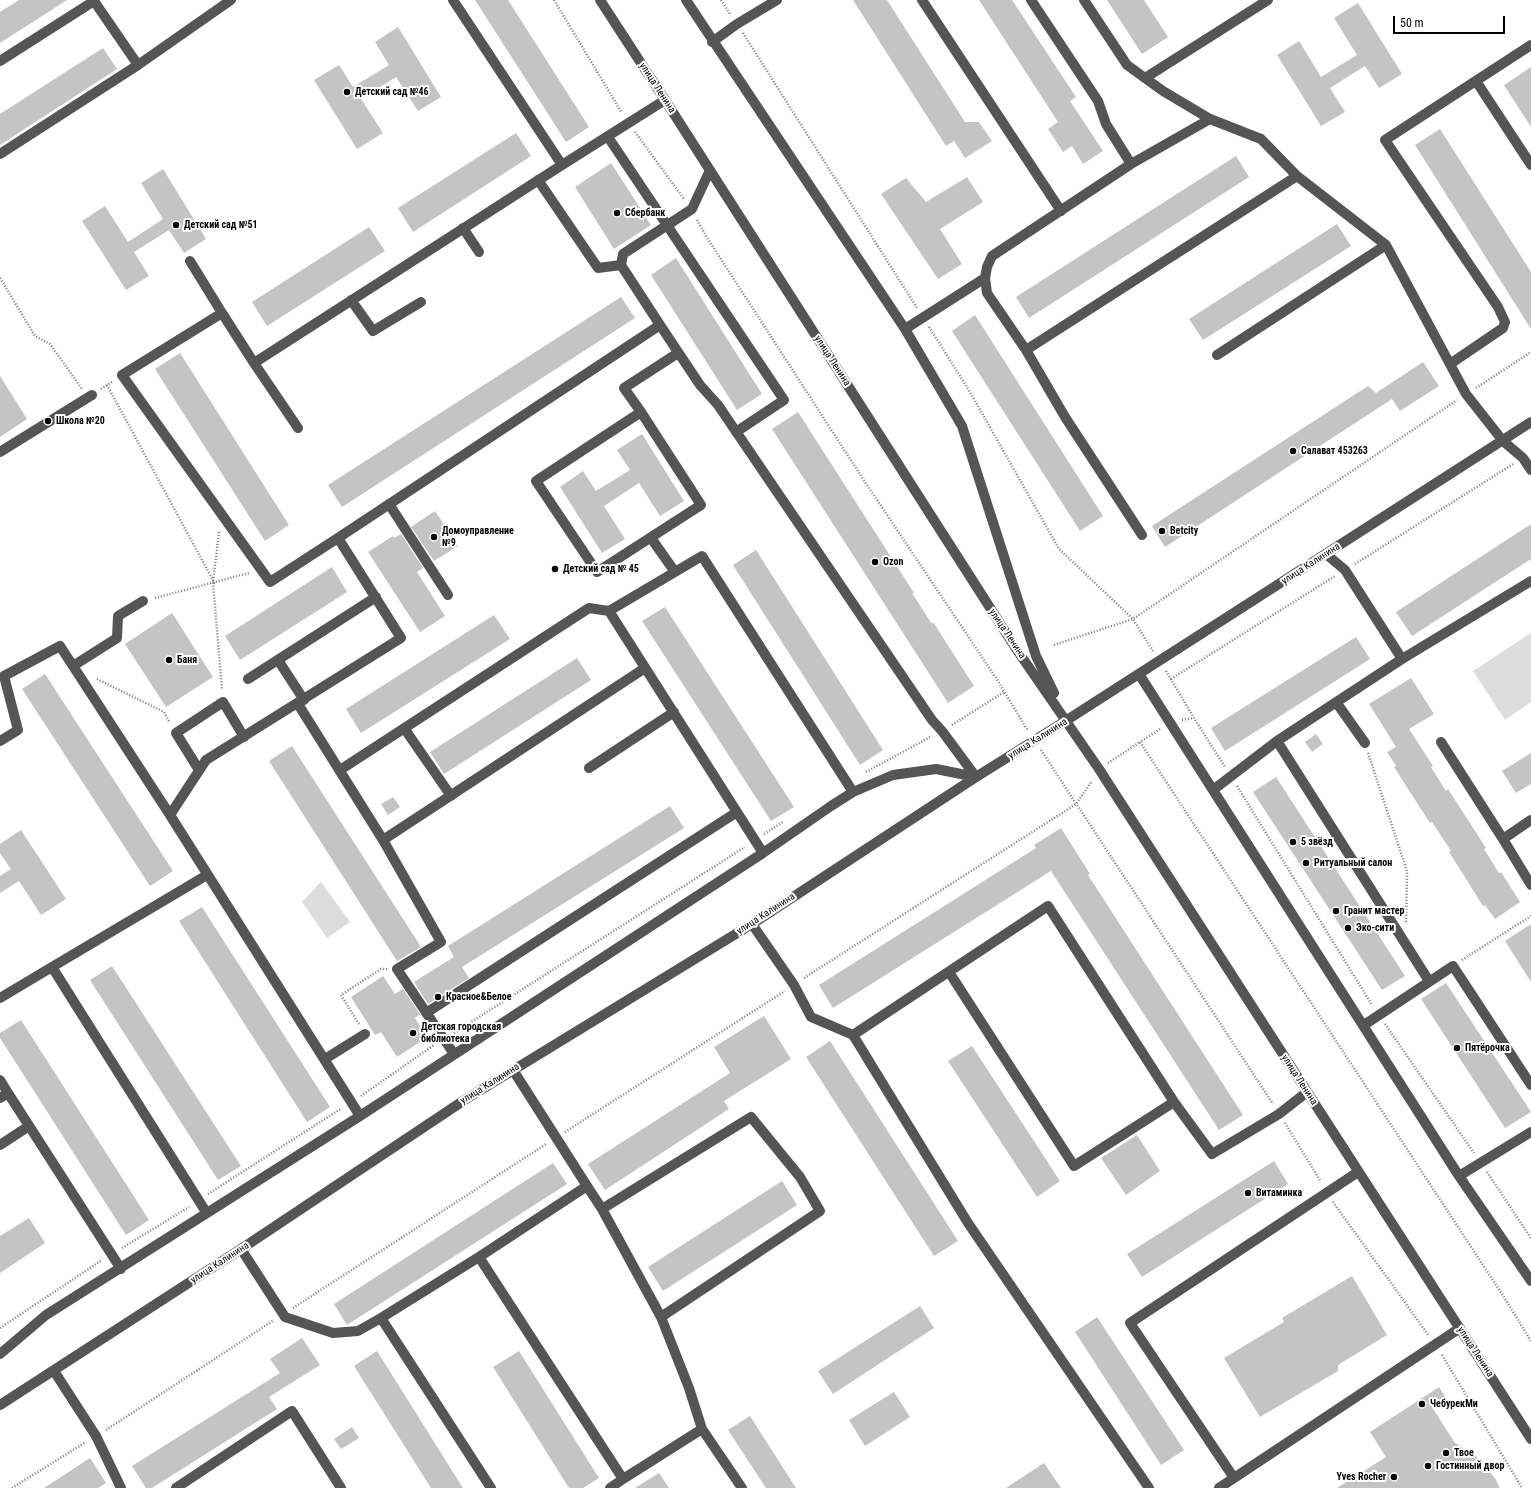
<!DOCTYPE html>
<meta charset="utf-8">
<style>
body{margin:0}
#map{position:relative;width:1531px;height:1488px;overflow:hidden;background:#fff;font-family:"Roboto Condensed",sans-serif}
canvas{display:block}
.scale{position:absolute;left:1393px;top:16px;width:112px;height:18px;box-sizing:border-box;border:2px solid #000;border-top:0;padding-left:5px;font-size:12px;line-height:14px;white-space:nowrap;color:#000;-webkit-text-stroke:3px #fff;paint-order:stroke}
</style>
<div id="map">
<canvas width="1531" height="1488"></canvas>
<div class="scale">50 m</div>
</div>
<script>
const ctx = document.querySelector('canvas').getContext('2d');
ctx.lineJoin = 'round';
function fillPath(path, color) { ctx.fillStyle = color; ctx.fill(path, 'evenodd'); }
const shape = rows => new Path2D(rows.map(r => 'M' + r).join(''));
function strokePath(path, color, width, dash) { ctx.strokeStyle = color; ctx.lineWidth = width; ctx.lineCap = dash ? 'butt' : 'round'; ctx.setLineDash(dash || []); ctx.stroke(path); }
function label(font, color, halo, rows, align = 'center') {
  ctx.font = font + ' "Roboto Condensed",sans-serif'; ctx.lineWidth = 4; ctx.setLineDash([]); ctx.textBaseline = 'middle'; ctx.strokeStyle = halo; ctx.fillStyle = color; for (const [text, x, y, turn = 0] of rows) {
    ctx.save(); ctx.translate(x, y); ctx.rotate((+turn || 0) * Math.PI / 180); ctx.textAlign = isNaN(turn) ? turn : align; if (halo) ctx.strokeText(text, 0, 0); ctx.fillText(text, 0, 0); ctx.restore();
  }
}
fillPath(shape([
 [1531,633,1531,702,1505,720,1473,671],
 [321,882,350,922,327,938,302,902]
]), '#dcdcdc');
fillPath(shape([
 [19,0,67,0,0,43,0,12],
 [475,0,508,0,589,127,566,142],
 [853,0,887,0,965,122,979,122,992,141,965,158,954,141,946,146],
 [979,0,1012,0,1076,97,1070,101,1103,151,1083,164,1072,146,1063,152,1048,129,1058,122],
 [1107,0,1144,0,1168,37,1142,54],
 [1358,3,1402,74,1379,88,1365,66,1330,88,1345,112,1321,126,1277,55,1299,41,1321,77,1357,55,1334,18],
 [398,27,441,97,418,111,396,77,361,99,383,133,357,149,314,80,339,65,353,87,389,65,375,42],
 [103,48,117,69,0,145,0,114],
 [1531,67,1531,127,1504,85],
 [1440,129,1531,272,1531,329,1415,145],
 [516,133,531,156,413,232,398,208],
 [1236,156,1249,177,1029,318,1016,297],
 [611,163,651,225,614,249,575,187],
 [163,169,206,239,184,253,169,230,134,252,149,276,126,290,82,221,105,206,128,242,163,219,141,183],
 [967,177,983,202,940,229,962,264,938,279,881,194,906,178,926,202],
 [1337,224,1351,246,1203,340,1189,319],
 [369,227,385,251,267,326,252,302],
 [676,258,762,394,737,410,651,275],
 [621,297,635,318,342,507,328,485],
 [975,315,1103,516,1080,531,952,331],
 [180,353,289,525,265,541,155,369],
 [1423,362,1439,386,1400,411,1392,399,1165,547,1152,526,1368,386,1376,393],
 [0,376,27,419,0,437],
 [798,412,914,593,912,593,932,624,933,622,974,686,948,703,772,429],
 [642,434,684,501,660,516,639,483,604,506,625,539,602,553,560,487,583,471,596,491,630,470,617,450],
 [435,511,458,546,434,561,411,527],
 [1531,524,1531,559,1412,636,1396,612],
 [401,534,423,568,417,572,445,616,420,632,368,552,393,536,394,538],
 [756,550,883,750,860,765,733,565],
 [332,567,347,592,240,660,225,636],
 [665,607,794,807,771,821,642,621],
 [172,613,213,677,166,707,125,644],
 [494,615,510,639,361,733,346,709],
 [1356,637,1370,659,1225,751,1211,728],
 [577,658,591,680,444,774,430,752],
 [45,674,173,871,150,886,22,689],
 [1411,678,1434,714,1409,729,1433,766,1431,767,1446,791,1448,789,1486,848,1484,849,1499,873,1501,872,1520,902,1495,919,1485,905,1483,906,1449,852,1451,851,1432,822,1430,823,1394,767,1396,766,1387,752,1396,747,1369,704],
 [1316,734,1323,744,1312,752,1305,742],
 [292,746,421,947,397,961,269,761],
 [1531,753,1531,784,1516,793,1502,771],
 [1276,777,1405,976,1382,990,1253,792],
 [393,797,400,807,388,815,381,804],
 [670,806,684,828,462,967,469,978,428,1004,414,982,454,957,448,946],
 [1061,828,1090,874,1088,875,1243,1115,1219,1130,1051,871,833,1008,819,985,1036,848,1034,845],
 [21,830,66,899,41,915,19,881,0,893,0,876,11,869,0,853,0,844],
 [202,907,330,1107,307,1122,179,921],
 [1531,924,1531,982,1505,941],
 [112,966,241,1166,218,1180,90,980],
 [383,976,395,994,403,989,420,1014,415,1018,426,1035,422,1037,423,1040,397,1057,381,1032,375,1035,351,997],
 [1446,983,1531,1112,1505,1128,1421,999],
 [764,1016,791,1059,724,1101,729,1109,605,1190,588,1164,730,1073,714,1047],
 [21,1020,149,1220,126,1235,0,1038,0,1033],
 [830,1041,958,1241,934,1256,806,1057],
 [972,1046,1060,1181,1037,1197,948,1061],
 [1137,1135,1160,1171,1126,1195,1101,1158],
 [1274,1161,1288,1184,1142,1277,1127,1254],
 [553,1163,567,1184,347,1325,334,1304],
 [782,1181,797,1205,663,1291,648,1267],
 [29,1218,45,1243,0,1273,0,1236],
 [1352,1276,1387,1335,1338,1365,1338,1371,1260,1417,1224,1358,1284,1322,1282,1318],
 [920,1306,934,1328,833,1394,818,1371],
 [1097,1317,1184,1450,1161,1465,1075,1332],
 [302,1338,320,1365,269,1397,277,1409,152,1488,146,1488,132,1466,280,1373,270,1359],
 [377,1351,463,1488,431,1488,354,1366],
 [519,1351,599,1478,583,1488,569,1488,493,1367],
 [1439,1387,1446,1398,1432,1407,1455,1443,1475,1455,1495,1478,1500,1488,1337,1488,1386,1457,1370,1432],
 [894,1392,910,1417,865,1446,849,1420],
 [750,1416,796,1488,766,1488,728,1430],
 [352,1427,359,1438,341,1449,334,1439],
 [90,1458,106,1483,98,1488,44,1488],
 [1044,1463,1061,1488,1006,1488],
 [659,1473,669,1488,635,1488]
]), '#c4c4c4');
strokePath(shape([
 [554,0,622,113],
 [721,0,730,14],
 [743,33,917,308],
 [635,132,684,199],
 [697,220,706,236,863,479,996,678,1028,731],
 [0,278,35,336,50,344,82,389],
 [929,327,970,392,1059,549,1133,619,1153,651],
 [107,385,215,584],
 [1476,388,1531,352],
 [101,389,113,381],
 [219,532,213,582,222,690],
 [1355,564,1513,464],
 [155,598,249,573],
 [1054,645,1133,619,1457,400],
 [1166,671,1194,718,1225,767],
 [97,679,164,712,170,723],
 [1171,679,1335,576],
 [1182,720,1193,718],
 [952,725,1004,692],
 [1160,729,1140,742,1502,1294,1531,1341],
 [1041,750,1273,1104],
 [1368,753,1407,871,1406,924],
 [1108,763,1140,742],
 [866,772,932,736],
 [1237,786,1372,1005],
 [764,834,783,822],
 [1462,960,1531,916],
 [804,978,1076,804,1092,781],
 [359,1024,341,995,381,969,387,969],
 [1385,1024,1474,1153],
 [454,1033,745,847],
 [361,1096,434,1045],
 [1285,1123,1321,1182],
 [565,1132,785,991],
 [1487,1172,1531,1238],
 [208,1194,342,1108],
 [1333,1202,1429,1336],
 [122,1248,189,1207],
 [293,1308,546,1144],
 [0,1328,102,1260],
 [1442,1355,1522,1488],
 [106,1430,274,1320],
 [12,1488,86,1442]
]), '#777', 2.5, [1, 2]);
strokePath(shape([
 [453,0,562,165,665,100],
 [600,0,665,100,971,578,1017,650,1099,769,1531,1439],
 [686,0,905,329,962,426,1036,656,1054,693],
 [922,0,1061,211],
 [1031,0,1098,101,1106,124,1131,164],
 [1084,0,1127,65,1163,91,1210,119,1261,139,1297,176,1026,350,987,293,985,278,987,267,992,256,1131,164,1210,119],
 [712,42,737,24,777,0],
 [0,61,94,1,138,65],
 [1145,78,1268,0],
 [1476,81,1531,165],
 [608,137,784,400,736,432],
 [0,154,138,65,231,0],
 [562,165,254,363,222,313,122,375,270,582,338,538,660,325,700,385,718,405,932,720,942,731,976,777],
 [538,180,598,268,621,265],
 [463,228,479,252],
 [1386,245,1466,394,1503,441,1523,458,1531,470],
 [190,261,222,313],
 [351,300,373,331,421,302],
 [660,325,621,265,623,254,692,209,710,170],
 [905,329,985,278],
 [1026,350,1065,417,1142,535],
 [1217,355,1386,245,1297,176],
 [254,363,298,428],
 [1450,364,1503,328,1505,322,1498,307,1385,140,1531,45],
 [641,412,536,481,597,572,701,505,641,412,624,388,678,353],
 [0,452,92,395],
 [389,504,448,595],
 [338,538,401,638,206,760,170,815,360,1116],
 [651,538,675,572],
 [609,611,763,853],
 [1402,659,1531,581],
 [278,660,304,700],
 [73,666,117,638,118,616,143,601],
 [1139,674,1459,1176,1531,1281],
 [248,679,376,597],
 [1336,702,1365,743],
 [298,704,383,840,441,942,397,969,454,1054],
 [404,728,451,796],
 [0,741,18,730,4,676,60,646,170,815],
 [1277,741,1402,659,1345,570,1326,554],
 [1441,742,1503,839],
 [589,768,674,712],
 [199,770,176,733,223,702,244,737],
 [340,770,589,608,609,611,702,556,853,792],
 [1213,790,1277,741,1429,981],
 [1531,820,1503,839,1531,885],
 [383,840,645,668],
 [752,924,794,985,811,1017,853,1035,1048,906,1174,1102,1212,1154,1279,1114,1307,1092],
 [52,967,207,875],
 [949,972,1074,1166,1174,1102],
 [0,998,52,967,206,1212],
 [426,1013,737,812],
 [1364,1025,1453,966,1531,1085],
 [853,1035,968,1223,1149,1488],
 [325,1059,365,1034],
 [0,1080,8,1093],
 [0,1098,8,1093,121,1269],
 [0,1145,29,1126],
 [1459,1176,1531,1132],
 [587,1186,602,1209,661,1317,820,1211,800,1177,751,1117,602,1209],
 [241,1249,285,1317,333,1333,358,1331,381,1318],
 [479,1257,623,1479,610,1488],
 [0,1354,46,1315,360,1116,763,853,831,806,853,792,893,775,936,769,976,777],
 [54,1371,96,1436,121,1488],
 [0,1405,241,1249,466,1099,752,924,976,777,1067,720,1531,422],
 [702,1429,742,1488],
 [1234,1478,1130,1323,1358,1172],
 [623,1479,702,1429,689,1388,661,1317],
 [176,1488,292,1411,341,1488],
 [491,1488,381,1318,479,1257,587,1186,513,1070],
 [1219,1488,1460,1328]
]), '#555', 10);
for (const [x, y, r, color] of [
 [347,92,4,"#000"],
 [617,213,4,"#000"],
 [176,225,4,"#000"],
 [48,421,4,"#000"],
 [1293,451,4,"#000"],
 [1162,531,4,"#000"],
 [434,537,4,"#000"],
 [875,562,4,"#000"],
 [555,569,4,"#000"],
 [169,660,4,"#000"],
 [1293,842,4,"#000"],
 [1306,863,4,"#000"],
 [1336,911,4,"#000"],
 [1348,928,4,"#000"],
 [438,997,4,"#000"],
 [413,1033,4,"#000"],
 [1457,1048,4,"#000"],
 [1248,1193,4,"#000"],
 [1422,1404,4,"#000"],
 [1446,1453,4,"#000"],
 [1428,1466,4,"#000"],
 [1394,1477,4,"#000"]
]) { const dot = new Path2D(); dot.arc(x, y, r, 0, 2 * Math.PI); ctx.fillStyle = color; ctx.fill(dot); strokePath(dot, '#fff', 1.5); }
label('10px', '#000', '#fff', [
 ["улица Ленина",657,88,57],
 ["улица Ленина",832,361,57],
 ["улица Калинина",1311,564,-33],
 ["улица Ленина",1007,634,56],
 ["улица Калинина",1038,739,-32],
 ["улица Калинина",766,914,-33],
 ["улица Ленина",1299,1080,57],
 ["улица Калинина",490,1084,-32],
 ["улица Калинина",220,1263,-33],
 ["улица Ленина",1475,1352,57]
]);
label('bold 10px', '#000', '#fff', [
 ["Детский сад №46",355,92],
 ["Сбербанк",625,213],
 ["Детский сад №51",184,225],
 ["Школа №20",56,421],
 ["Салават 453263",1301,451],
 ["Домоуправление",442,531],
 ["№9",442,543],
 ["Betcity",1170,531],
 ["Ozon",883,562],
 ["Детский сад № 45",563,569],
 ["Баня",177,660],
 ["5 звёзд",1301,842],
 ["Ритуальный салон",1314,863],
 ["Гранит мастер",1344,911],
 ["Эко-сити",1356,928],
 ["Красное&Белое",446,997],
 ["Детская городская",421,1027],
 ["библиотека",421,1039],
 ["Пятёрочка",1465,1048],
 ["Витаминка",1256,1193],
 ["ЧебурекМи",1430,1404],
 ["Твое",1454,1453],
 ["Гостинный двор",1436,1466],
 ["Yves Rocher",1386,1477,"right"]
], 'left');
</script>
